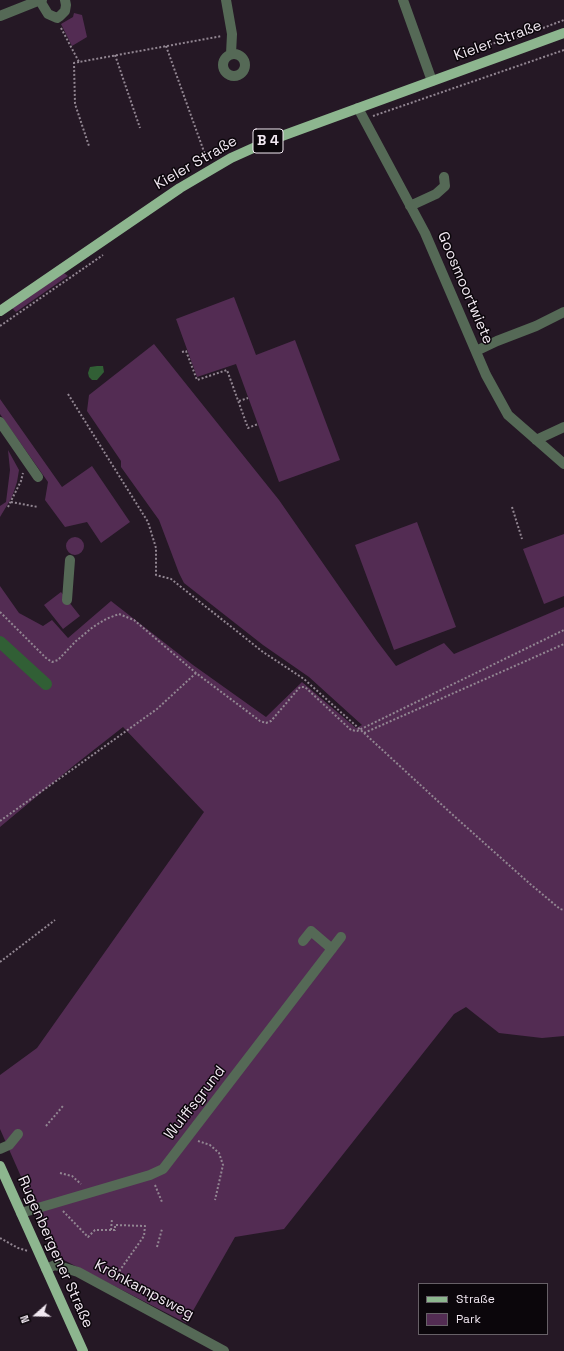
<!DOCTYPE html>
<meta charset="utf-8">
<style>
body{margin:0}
#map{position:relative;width:564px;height:1351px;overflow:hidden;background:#251825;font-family:"Space Grotesk",sans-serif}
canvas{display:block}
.legend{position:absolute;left:418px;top:1283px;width:130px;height:52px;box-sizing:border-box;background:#0b060b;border:1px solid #676067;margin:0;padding:5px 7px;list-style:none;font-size:12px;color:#f2e8f2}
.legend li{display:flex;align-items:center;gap:8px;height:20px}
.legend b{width:20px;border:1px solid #676067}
.north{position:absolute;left:16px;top:1295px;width:40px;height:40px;-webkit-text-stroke:3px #0b060b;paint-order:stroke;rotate:250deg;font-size:11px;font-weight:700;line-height:16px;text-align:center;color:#f2e8f2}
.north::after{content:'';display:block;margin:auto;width:14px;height:18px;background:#f2e8f2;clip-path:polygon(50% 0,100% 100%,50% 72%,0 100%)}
</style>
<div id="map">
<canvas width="564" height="1351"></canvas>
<ul class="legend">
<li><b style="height:5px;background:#8db68f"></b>Straße</li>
<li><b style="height:11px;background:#532c53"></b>Park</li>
</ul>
<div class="north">N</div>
</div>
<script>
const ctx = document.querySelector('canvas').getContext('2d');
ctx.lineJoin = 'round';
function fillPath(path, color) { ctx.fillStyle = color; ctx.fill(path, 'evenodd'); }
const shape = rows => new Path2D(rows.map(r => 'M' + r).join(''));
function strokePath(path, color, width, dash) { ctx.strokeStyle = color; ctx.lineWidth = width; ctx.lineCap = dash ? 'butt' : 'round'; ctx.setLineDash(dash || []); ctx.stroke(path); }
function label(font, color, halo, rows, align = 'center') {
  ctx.font = font + ' "Space Grotesk",sans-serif'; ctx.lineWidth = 3; ctx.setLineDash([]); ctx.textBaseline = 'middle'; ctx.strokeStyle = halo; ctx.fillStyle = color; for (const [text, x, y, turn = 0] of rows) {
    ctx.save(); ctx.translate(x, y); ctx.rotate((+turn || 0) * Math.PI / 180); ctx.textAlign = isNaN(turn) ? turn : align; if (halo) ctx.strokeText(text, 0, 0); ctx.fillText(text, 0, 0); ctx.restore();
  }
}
fillPath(shape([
 [74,13,82,15,87,37,72,46,61,24,73,17],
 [64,273,68,276,16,312,12,308],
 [234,297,256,355,295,340,340,460,279,482,236,364,197,377,176,319],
 [154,344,279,500,377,641,396,666,444,643,454,654,564,607,564,1036,542,1038,499,1033,466,1007,454,1014,284,1229,235,1237,186,1323,56,1256,0,1129,0,1075,37,1048,204,812,123,727,72,767,0,827,0,586,19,613,43,626,52,620,68,638,111,601,193,665,266,717,302,682,356,728,362,725,309,677,263,645,184,583,179,573,159,520,121,467,121,461,87,411,89,395],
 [0,399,62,487,92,466,130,522,101,543,87,522,65,527,45,500,48,482,0,414],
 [8,450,19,470,17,482,12,497,0,517,0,506,6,502,10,470],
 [417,522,456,627,394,650,355,545],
 [564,534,564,596,544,604,523,549],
 '66 546a9 9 0 1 1 18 0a9 9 0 1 1-18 0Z',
 [61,592,80,616,63,629,44,605]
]), '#532c53');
fillPath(shape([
 [97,366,103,366,104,372,97,380,92,380,89,377,88,373,90,367]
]), '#315f35');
strokePath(shape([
 [0,642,46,684]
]), '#315f35', 12);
strokePath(shape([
 [61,28,79,62,222,36],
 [166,46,207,160],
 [115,55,140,128],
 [461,58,473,50,501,41,514,39,564,20],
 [79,62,74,63,75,104,89,146],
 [373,116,564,50],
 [0,326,103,255],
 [182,352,186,351,197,380,227,370,248,428,258,424],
 [68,394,148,522,156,548,156,575,171,579,263,652,304,679,364,733,564,644],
 [239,401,248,398],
 [11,502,38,507],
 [8,507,21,481,23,473],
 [512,507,522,539],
 [0,612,46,658,52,662,58,660,76,641,93,627,106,619,119,614,134,620,196,673,260,721,266,723,271,721,300,687,305,687,351,730,357,731,564,630],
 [364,733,454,816,529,883,560,909,564,910],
 [0,821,157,709,196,673],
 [0,962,55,920],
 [46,1126,63,1106],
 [198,1141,210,1145,219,1153,223,1165,215,1200],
 [60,1173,72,1176,81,1184],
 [155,1185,162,1202],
 [63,1211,88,1237,95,1230,115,1230,115,1225,145,1226,144,1236,113,1280],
 [111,1230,112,1219],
 [0,1238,18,1248,28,1251],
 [157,1247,162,1229]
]), '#928692', 2, [2, 2]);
strokePath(shape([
 [42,0,40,1,48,14,57,18,60,16,65,11,66,5,65,0],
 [226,0,232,34,231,54],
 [403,0,432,81],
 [0,16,40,0],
 '223 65a11 11 0 1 1 22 0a11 11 0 1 1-22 0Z',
 [358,108,425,233,486,375,508,415,564,464],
 [410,206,436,194,445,186,444,177],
 [476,351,497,341,536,326,564,312],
 [0,422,38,477],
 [536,440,564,427],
 [67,600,70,560],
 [303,941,311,931,332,949],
 [0,1149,9,1145,18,1134],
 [21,1213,150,1175,163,1169,341,937],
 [46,1269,55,1265,78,1272,224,1351]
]), '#556956', 10);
strokePath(shape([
 [0,311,180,188,231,158,271,140,564,33],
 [0,1166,83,1351]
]), '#8db68f', 10);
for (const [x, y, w] of [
 [268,141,30]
]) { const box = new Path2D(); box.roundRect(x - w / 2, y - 12, w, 24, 3); ctx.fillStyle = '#0b060b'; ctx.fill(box); strokePath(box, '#f2e8f2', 1); }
label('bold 14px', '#f2e8f2', null, [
 ["B 4",268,141]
]);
label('15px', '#f2e8f2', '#0b060b', [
 ["Kieler Straße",498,41,-20],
 ["Kieler Straße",196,163,-30],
 ["Goosmoortwiete",465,288,67],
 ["Wulffsgrund",195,1103,-52],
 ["Rugenbergener Straße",55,1252,66],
 ["Krönkampsweg",144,1290,28]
]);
</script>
